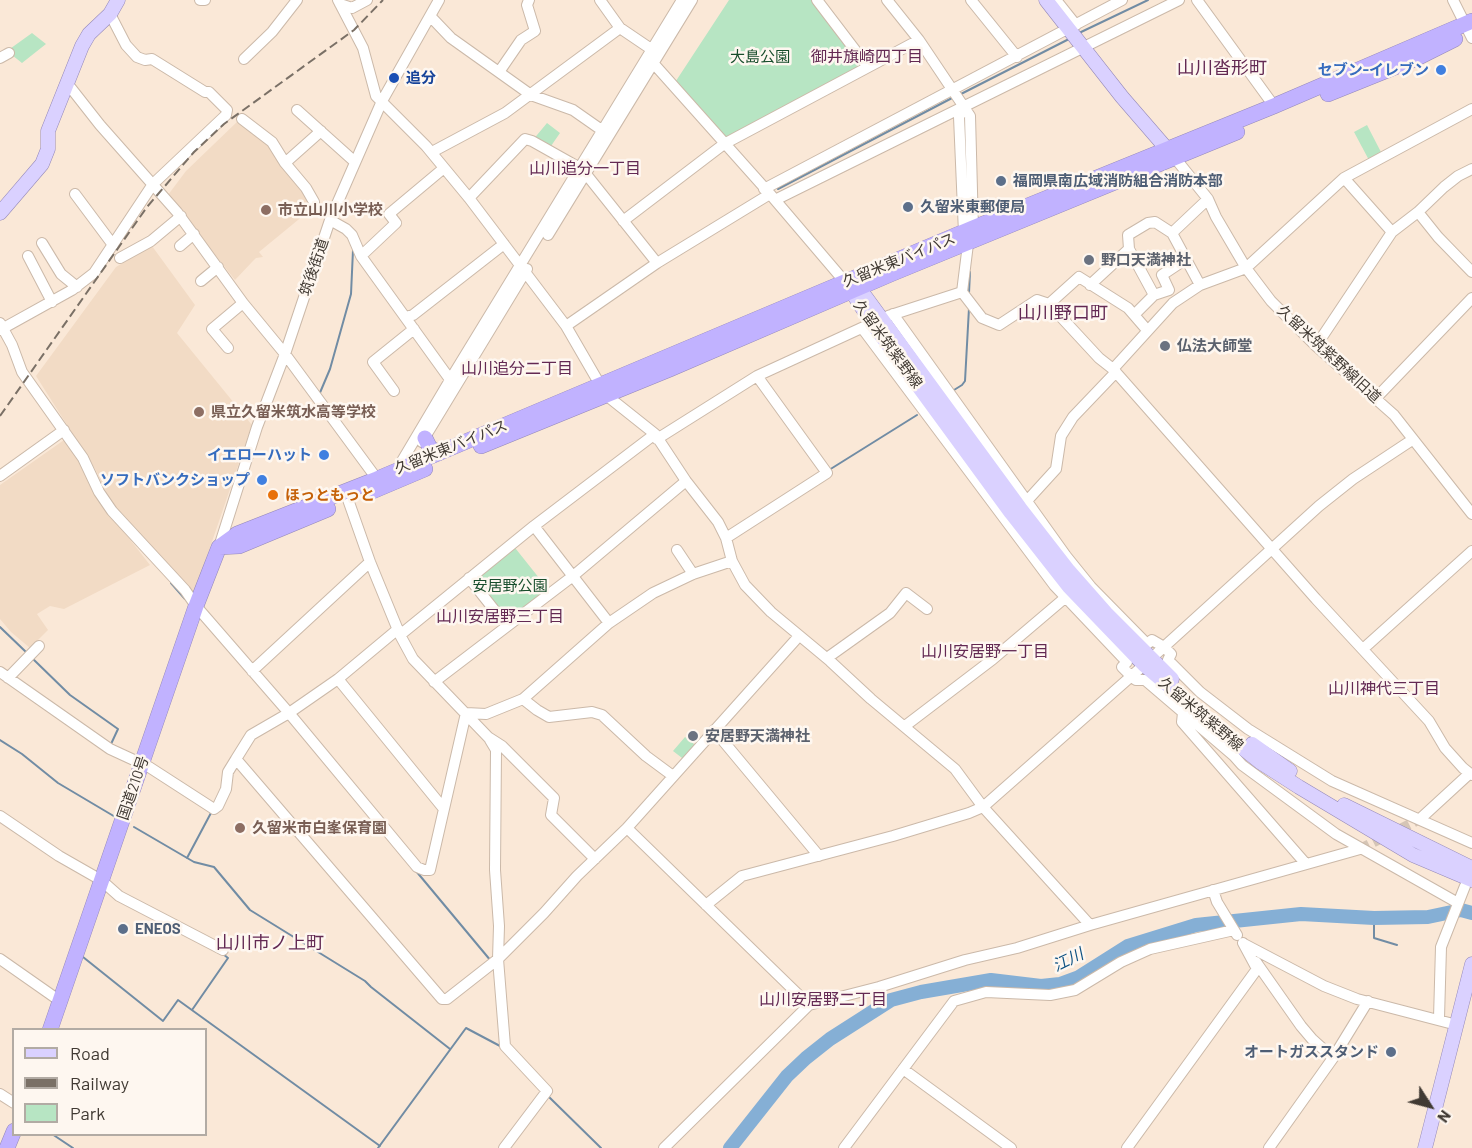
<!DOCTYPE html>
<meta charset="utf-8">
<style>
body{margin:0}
#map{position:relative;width:1472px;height:1148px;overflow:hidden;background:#fae8d7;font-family:Barlow,sans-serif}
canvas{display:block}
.legend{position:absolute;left:12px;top:1028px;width:195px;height:108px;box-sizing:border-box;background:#fef7f0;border:2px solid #b2aba4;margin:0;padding:8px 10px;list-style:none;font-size:18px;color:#413a33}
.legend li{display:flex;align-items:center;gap:12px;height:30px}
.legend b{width:30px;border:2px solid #b2aba4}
.north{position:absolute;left:1400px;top:1076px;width:60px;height:60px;-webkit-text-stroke:4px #fef7f0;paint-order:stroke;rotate:126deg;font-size:16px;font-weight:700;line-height:24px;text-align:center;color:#413a33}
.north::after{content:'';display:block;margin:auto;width:21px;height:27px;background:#413a33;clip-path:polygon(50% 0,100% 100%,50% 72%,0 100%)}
</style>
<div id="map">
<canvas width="1472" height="1148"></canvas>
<ul class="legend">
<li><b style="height:8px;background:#dad1ff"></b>Road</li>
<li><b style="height:8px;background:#7a7066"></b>Railway</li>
<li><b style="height:16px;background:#b7e5c3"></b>Park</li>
</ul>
<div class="north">N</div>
</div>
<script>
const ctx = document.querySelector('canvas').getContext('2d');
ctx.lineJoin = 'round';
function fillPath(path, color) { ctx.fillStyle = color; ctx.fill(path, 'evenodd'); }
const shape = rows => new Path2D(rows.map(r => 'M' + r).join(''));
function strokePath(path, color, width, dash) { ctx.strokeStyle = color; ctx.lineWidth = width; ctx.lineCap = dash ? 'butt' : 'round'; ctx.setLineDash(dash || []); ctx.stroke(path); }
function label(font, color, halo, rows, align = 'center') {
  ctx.font = font + ' Barlow,"Noto Sans JP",sans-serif'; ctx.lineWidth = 5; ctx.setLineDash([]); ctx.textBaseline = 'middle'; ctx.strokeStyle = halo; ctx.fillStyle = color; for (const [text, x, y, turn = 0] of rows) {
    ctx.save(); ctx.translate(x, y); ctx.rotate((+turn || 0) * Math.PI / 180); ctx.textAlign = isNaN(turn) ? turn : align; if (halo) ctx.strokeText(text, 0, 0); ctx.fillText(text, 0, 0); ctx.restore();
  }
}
fillPath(shape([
 [239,120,272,142,315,206,259,252,263,257,256,258,252,262,235,280,168,195,186,171],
 [152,246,195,305,177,333,252,425,194,594,112,504,95,469,36,376,116,267],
 [64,440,78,458,103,505,150,565,64,609,50,606,37,614,48,630,30,648,11,632,0,619,0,485]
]), '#f2dbc5');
fillPath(shape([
 [729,0,815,0,868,67,724,144,672,87],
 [32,33,46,44,22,63,7,51],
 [547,123,560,133,551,146,532,141],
 [1367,125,1383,156,1370,162,1354,132],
 [512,544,551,593,507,626,469,578],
 [685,737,699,748,686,761,673,751]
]), '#b7e5c3');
strokePath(shape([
 [1079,33,1148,0],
 [959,95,1069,39],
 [778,189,954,97],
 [969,293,970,272],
 [954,390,962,385,965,381,969,308],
 [319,395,330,369,351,294,353,250],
 [829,470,917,415],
 [171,583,185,599],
 [0,627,26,652],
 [32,658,70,695,118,729,111,744],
 [0,740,22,754,58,783,117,818],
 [134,827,194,862,214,867,250,910,365,981,371,987,450,1049],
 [187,858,212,811],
 [416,871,491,961],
 [1374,918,1374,938,1397,945],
 [83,957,163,1021,178,1000,380,1146],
 [192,1010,228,958,223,954],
 [548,1096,601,1148],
 [52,1134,73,1148],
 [378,1148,466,1028,500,1046]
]), '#718ca4', 2);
strokePath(shape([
 [730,1148,787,1076,806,1058,830,1039,891,1000,921,992,991,980,1041,986,1060,984,1079,977,1128,946,1196,925,1301,914,1374,918,1428,917,1461,910,1472,913]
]), '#85afd5', 14);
strokePath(shape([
 [1360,849,1420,819]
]), '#d5c5b6', 10, [10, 5]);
const minor = shape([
 [200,0,205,0],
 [338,0,363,48,376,96,426,146,469,198,566,326,606,395,655,434,686,481,718,522,726,538,732,561,745,585,771,612,830,661,871,699,955,769,983,807,1090,925],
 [600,0,620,28,651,49,654,64,770,194,845,282],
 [817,0,868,67],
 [887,0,919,40,970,116,973,228,968,244,962,292],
 [971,0,1017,57],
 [1056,0,1076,25],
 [1197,0,1274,106],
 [1453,0,1472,38],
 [340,4,352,8,367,0],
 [430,16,451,38,531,95,573,110,603,131],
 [0,58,9,53],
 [244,59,272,32,297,0],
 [499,72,521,40,535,31,527,5,529,0],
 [67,83,100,125,177,212,243,303,285,354,377,479],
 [297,110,355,162],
 [242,119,272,142,285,163,321,131],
 [432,152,505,113,620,28],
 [1175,158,1208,199,1216,217,1246,268,1271,301,1316,346,1394,415,1472,514],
 [285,163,306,188,314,202],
 [1344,178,1392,232],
 [764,189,1122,0],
 [75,194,113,245],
 [469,198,525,139,532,141,580,168,586,174,657,263],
 [775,200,1179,0],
 [1418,212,1438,237,1472,272],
 [330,220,346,229,352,235,361,256,454,385],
 [623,221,724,144,919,40],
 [964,233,959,117,964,107],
 [1172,233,1208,199],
 [548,235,692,0],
 [42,243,61,274,77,287],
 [180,246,194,234],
 [28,256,52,302],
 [361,256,396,223,389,214,444,168],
 [120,258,151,241,181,216],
 [1186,259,1162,275,1169,290,1154,295,1129,249,1128,235,1148,223,1155,222,1172,233,1200,285],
 [201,281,218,267],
 [1090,285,1129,249],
 [962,292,982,318,999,325,1037,300,1049,304,1099,358,1113,369,1316,599,1429,721,1445,748,1463,768,1472,775],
 [1049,304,1079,277,1128,308,1147,330],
 [893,314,1066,556,1091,587,1147,644,1152,640,1164,647,1171,654,1168,660,1200,692,1248,729,1332,781,1472,843],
 [1134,315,1154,295],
 [888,316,962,292],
 [405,317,413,315,504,244],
 [0,323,12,345,22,372,83,458,99,492,112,511,185,590,196,606,289,713,417,867,424,870,430,870,466,713],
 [566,326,657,263,770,194],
 [862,328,1054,585,1127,662,1122,667,1131,676,1136,680,1145,680,1234,756,1242,765,1336,834,1458,903],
 [0,330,72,290,94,273,153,184,226,115,227,110,209,92,205,92,152,59,145,60,137,57,126,45,110,14],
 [1316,346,1392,232,1418,212,1444,187,1458,176,1472,169],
 [228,348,212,329,243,303],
 [1113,369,1173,303,1200,285,1246,268,1344,178,1472,109],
 [394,391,373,362,414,329],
 [1376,398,1472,298],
 [657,439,757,376,868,325],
 [422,442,527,269],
 [399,471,402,461,450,380,682,0],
 [0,476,64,430],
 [345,491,370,562,400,635,413,659,488,737,502,746,554,798,551,815,595,859],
 [1025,503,1056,469,1061,436,1073,417,1116,372],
 [534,526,609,623],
 [726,538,827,473,757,376],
 [219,547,257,427,285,354,330,220,382,101,439,0],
 [677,550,693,574],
 [469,578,507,626],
 [398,629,338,679,289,713,251,735,236,759,442,999,447,999,498,959,544,913,577,876,627,828,799,636],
 [400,635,534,526,655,434],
 [1363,649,1472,551],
 [827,658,890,613,906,593,927,609],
 [252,671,370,562],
 [0,672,110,749,149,767,214,809,218,806,226,789,228,772,236,759],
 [8,678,39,646],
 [338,679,444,809],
 [434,682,573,576,686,481],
 [523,699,537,710,549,717,592,712,602,715,646,756,673,776],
 [466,713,486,714,523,699,609,623,653,593,693,574,732,561],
 [1183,713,1182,722,1306,864],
 [905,726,993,659,1066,597],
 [714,730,819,856],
 [490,740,496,750,495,870,499,926,498,959,505,1046,547,1091,504,1148],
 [0,816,59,856,101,880,119,896,223,950],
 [1420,819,1469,774],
 [627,828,809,1005],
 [1213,890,1217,902,1237,935],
 [706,905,742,876,893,836,969,813,983,807,1144,665,1319,506,1353,479,1412,440],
 [1244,944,1324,986,1357,999,1457,1025],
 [0,959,60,1001],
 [1256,962,1301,1026,1312,1039,1333,1058],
 [1439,1018,1441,947,1465,886],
 [903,1069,1011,1148],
 [0,1094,14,1103],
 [664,1148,809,1005,879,987,965,960,1017,948,1090,925,1360,849],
 [844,1148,954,1001,986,992,1050,995,1075,990,1121,962,1150,949,1234,930],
 [1127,1148,1257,969,1243,943],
 [1269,1148,1333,1058,1368,1001]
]);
const major = shape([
 [1046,0,1122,97,1173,156],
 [0,213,42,164,48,149,48,131,82,46,89,34,110,14,118,0],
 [846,283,872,323,1011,513,1069,587,1144,665,1225,734,1260,762,1299,787,1413,855,1472,880],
 [850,284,859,288,1020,508,1069,571,1106,613,1172,679],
 [1252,744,1290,771],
 [1344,805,1472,868],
 [1425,1148,1472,964]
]);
const highway = shape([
 [1328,94,1415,59,1455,39],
 [425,438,430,448,439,453],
 [481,446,670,369,891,274,1237,132],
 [373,491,425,469],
 [219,547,237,534,377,479,973,228,1274,106,1472,21],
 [219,547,239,546,328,509],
 [50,1030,196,606,219,547],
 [7,1148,14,1131]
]);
strokePath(minor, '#cbb9a9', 12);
strokePath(major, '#9488b8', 15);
strokePath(highway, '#9488b8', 16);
strokePath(minor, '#fff', 10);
strokePath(major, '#dad1ff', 14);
strokePath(highway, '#c1b2ff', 15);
strokePath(shape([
 [0,416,147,207,194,152,224,124,354,30,383,0]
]), '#7a7066', 2, [9, 4.5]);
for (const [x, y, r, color] of [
 [1441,70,6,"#3f7fe0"],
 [394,78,6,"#1a4fb4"],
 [1001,181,6,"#5c6f8a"],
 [908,207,6,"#5c6f8a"],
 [266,210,6,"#8d6e63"],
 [1089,260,6,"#6b7280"],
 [1165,346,6,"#6b7280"],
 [199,412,6,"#8d6e63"],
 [324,455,6,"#3f7fe0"],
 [262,480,6,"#3f7fe0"],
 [273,495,6,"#e8710a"],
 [693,736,6,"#6b7280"],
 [240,828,6,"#8d6e63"],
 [123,929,6,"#5c6f8a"],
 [1391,1052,6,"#5c6f8a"]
]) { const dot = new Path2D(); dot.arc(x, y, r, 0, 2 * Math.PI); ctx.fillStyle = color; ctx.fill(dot); strokePath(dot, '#fef7f0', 2); }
label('15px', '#184e2c', '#fef7f0', [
 ["大島公園",760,57],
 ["安居野公園",510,586]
]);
label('bold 15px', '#366cbe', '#fef7f0', [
 ["セブン-イレブン",1429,70],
 ["イエローハット",312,455],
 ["ソフトバンクショップ",250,480]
], 'right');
label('bold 15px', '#164399', '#fef7f0', [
 ["追分",406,78]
], 'left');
label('bold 15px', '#4e5e75', '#fef7f0', [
 ["福岡県南広域消防組合消防本部",1013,181],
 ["久留米東郵便局",920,207],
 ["ENEOS",135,929],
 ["オートガススタンド",1379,1052,"right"]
], 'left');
label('bold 15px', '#785e54', '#fef7f0', [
 ["市立山川小学校",278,210],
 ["県立久留米筑水高等学校",211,412],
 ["久留米市白峯保育園",252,828]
], 'left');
label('15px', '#413a33', '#fef7f0', [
 ["久留米東バイパス",899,260,-22],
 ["筑後街道",314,267,-71],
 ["久留米筑紫野線",888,344,54],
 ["久留米筑紫野線旧道",1329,354,43],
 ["久留米東バイパス",451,447,-22],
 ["久留米筑紫野線",1201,714,40],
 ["国道210号",133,788,-71]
]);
label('bold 15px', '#5b616d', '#fef7f0', [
 ["野口天満神社",1101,260],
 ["仏法大師堂",1177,346],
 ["安居野天満神社",705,736]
], 'left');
label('bold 15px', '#c56008', '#fef7f0', [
 ["ほっともっと",285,495]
], 'left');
label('16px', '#632953', '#fef7f0', [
 ["御井旗崎四丁目",867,57],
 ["山川追分一丁目",585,169],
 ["山川追分二丁目",517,369],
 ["山川安居野三丁目",500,617],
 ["山川安居野一丁目",985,652],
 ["山川神代三丁目",1384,689],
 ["山川安居野二丁目",823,1000]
]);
label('italic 16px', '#105383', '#fef7f0', [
 ["江川",1068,960,-26]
]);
label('18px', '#632953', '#fef7f0', [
 ["山川沓形町",1222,68],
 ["山川野口町",1063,313],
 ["山川市ノ上町",270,943]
]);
</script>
